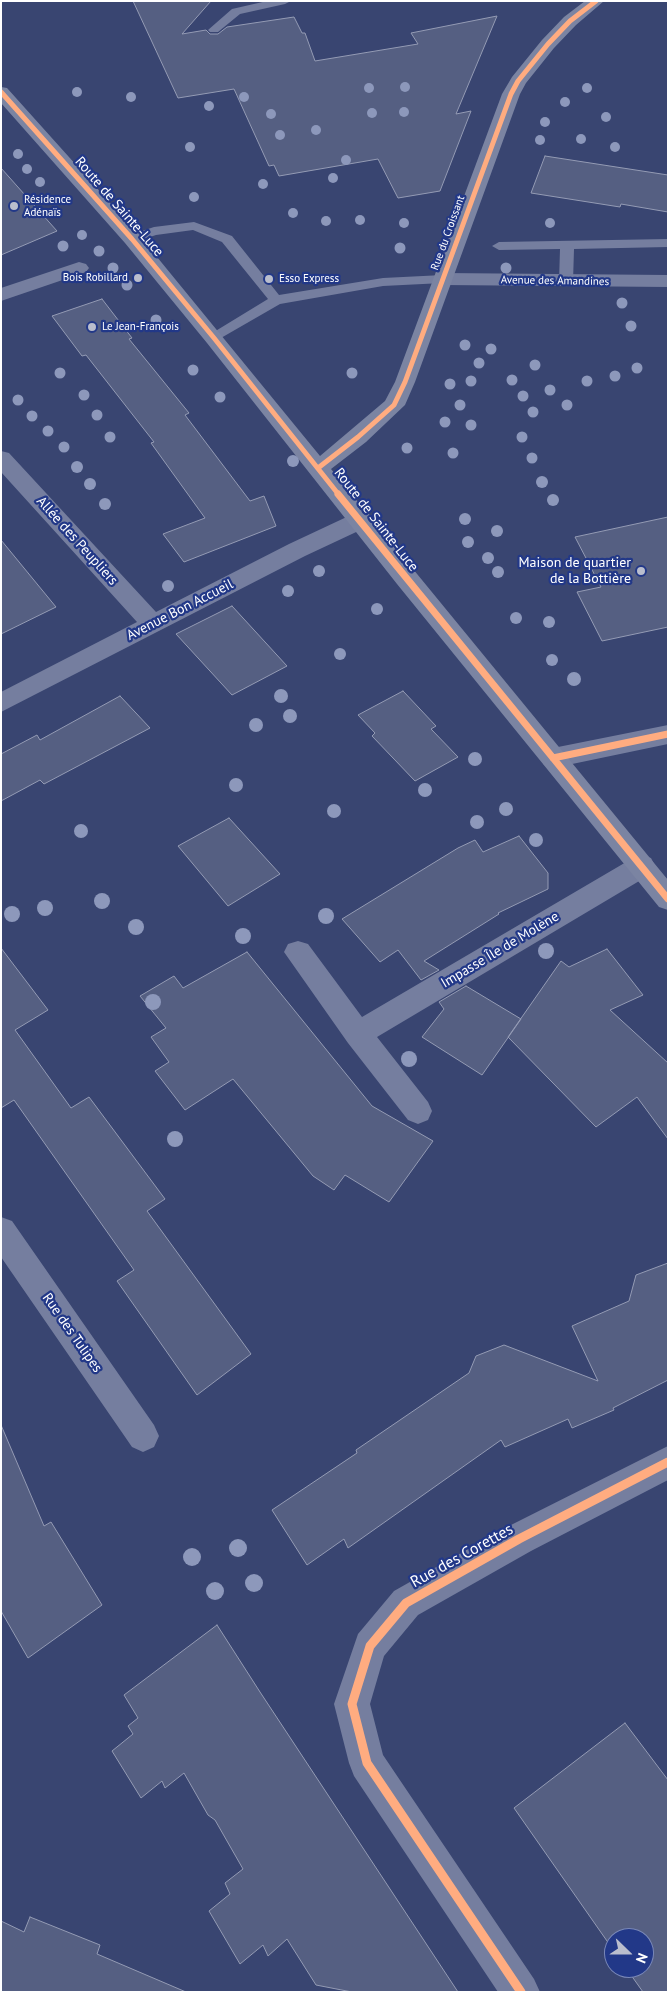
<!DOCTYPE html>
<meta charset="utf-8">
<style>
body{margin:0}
#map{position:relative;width:669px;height:1993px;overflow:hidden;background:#394571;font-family:"PT Sans",sans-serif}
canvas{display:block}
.frame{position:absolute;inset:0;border:2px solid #fff;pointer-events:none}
.north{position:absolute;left:604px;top:1928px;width:50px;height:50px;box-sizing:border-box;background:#223888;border:1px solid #7a88b8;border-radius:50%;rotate:112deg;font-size:14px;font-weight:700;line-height:20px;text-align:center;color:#fff}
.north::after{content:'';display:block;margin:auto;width:18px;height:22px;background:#babecd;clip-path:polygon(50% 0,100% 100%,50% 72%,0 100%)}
</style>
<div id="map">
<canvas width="669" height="1993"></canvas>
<div class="frame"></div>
<div class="north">N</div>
</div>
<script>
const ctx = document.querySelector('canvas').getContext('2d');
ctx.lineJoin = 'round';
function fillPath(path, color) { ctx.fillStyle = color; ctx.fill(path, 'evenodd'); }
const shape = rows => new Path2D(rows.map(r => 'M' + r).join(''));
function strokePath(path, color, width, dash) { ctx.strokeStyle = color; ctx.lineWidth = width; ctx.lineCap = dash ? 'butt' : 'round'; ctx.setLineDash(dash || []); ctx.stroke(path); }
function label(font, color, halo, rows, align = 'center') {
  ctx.font = font + ' "PT Sans",sans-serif'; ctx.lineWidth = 4.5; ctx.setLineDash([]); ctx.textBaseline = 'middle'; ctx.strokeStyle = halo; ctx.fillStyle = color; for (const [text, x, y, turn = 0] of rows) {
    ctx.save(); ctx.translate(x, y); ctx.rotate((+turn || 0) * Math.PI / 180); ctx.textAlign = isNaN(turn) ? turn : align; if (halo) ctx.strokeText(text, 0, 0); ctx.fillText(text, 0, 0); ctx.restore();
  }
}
const building = shape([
 [133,1,211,1,182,34,206,30,210,34,218,34,227,27,294,17,302,33,305,33,315,61,418,44,411,33,497,16,456,114,471,111,440,191,398,198,378,159,279,176,274,165,269,166,234,89,178,98,133,1],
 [545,156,668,175,668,212,621,204,620,207,531,193,545,156],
 [1,168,57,231,1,255,1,168],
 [102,299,132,338,129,339,189,413,185,415,250,501,264,496,276,526,184,562,163,534,205,518,151,443,154,442,86,355,82,356,52,316,102,299],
 [668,517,668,627,602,641,577,592,601,587,575,537,668,517],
 [1,540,56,607,1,634,1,540],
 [232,606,287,666,232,695,176,634,232,606],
 [403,691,436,726,431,729,458,757,415,781,372,736,375,733,358,715,403,691],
 [120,696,150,728,44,784,40,780,1,801,1,754,37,735,40,740,120,696],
 [229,818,280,874,228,906,178,846,229,818],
 [519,836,548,873,548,889,498,913,499,914,424,961,439,970,421,980,398,950,380,962,342,919,458,848,475,840,483,852,519,836],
 [1,948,48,1010,15,1030,71,1108,89,1097,165,1199,147,1211,251,1354,197,1395,117,1281,134,1270,14,1100,1,1108,1,948],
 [607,949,643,995,610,1010,668,1063,668,1139,637,1097,596,1127,508,1037,561,961,569,967,607,949],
 [247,952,372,1106,433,1141,389,1202,345,1175,334,1190,313,1176,233,1079,185,1110,155,1071,169,1062,151,1037,166,1028,140,996,174,976,183,988,247,952],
 [466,986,521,1019,482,1075,422,1037,444,1009,439,1002,466,986],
 [668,1263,668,1380,613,1408,614,1410,572,1428,568,1419,505,1447,501,1440,348,1548,344,1539,307,1565,272,1510,357,1453,356,1450,469,1373,476,1356,504,1345,598,1381,572,1326,629,1301,636,1275,668,1263],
 [1,1425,44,1526,51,1522,102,1605,28,1658,1,1611,1,1425],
 [217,1625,260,1692,458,1992,352,1992,316,1985,287,1939,268,1956,263,1945,240,1964,209,1911,230,1894,225,1883,243,1869,215,1820,208,1815,184,1773,165,1788,162,1781,141,1798,112,1751,133,1734,128,1726,138,1718,124,1695,217,1625],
 [625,1723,668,1780,668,1992,643,1992,626,1968,644,1968,644,1938,614,1938,614,1951,514,1808,625,1723],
 [30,1917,100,1945,97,1954,186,1992,1,1992,1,1921,24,1932,30,1917]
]);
fillPath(building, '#555f82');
strokePath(building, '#949bb4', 1);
fillPath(shape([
 [267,1,291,1,285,4,240,14,218,32,210,32,208,30,232,9,267,1],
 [194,222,232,236,279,295,383,278,443,275,450,279,443,283,383,286,280,304,214,342,209,341,207,338,209,335,268,299,222,242,193,230,156,235,132,243,125,239,127,236,154,227,194,222],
 [668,239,668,247,574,249,573,282,566,286,559,282,560,249,499,250,492,246,499,242,668,239]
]), '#757e9f');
fillPath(shape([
 [79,262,86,264,89,268,86,272,1,301,1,288,79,262],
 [443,273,668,275,668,287,443,285,436,283,433,279,436,275,443,273],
 [1,451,9,453,156,612,289,544,353,514,361,512,369,514,372,520,369,526,305,556,1,712,1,692,137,622,1,472,1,451],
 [668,725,668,744,553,768,544,765,541,758,544,751,553,748,668,725],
 [642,855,651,858,655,866,651,874,377,1037,428,1102,432,1111,428,1120,418,1124,408,1120,348,1043,284,952,288,944,298,941,308,944,362,1017,633,858,642,855],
 [1,1217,12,1221,154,1425,159,1436,154,1447,143,1452,132,1447,1,1257,1,1217],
 [668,1446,668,1480,531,1551,418,1615,384,1656,370,1704,383,1755,534,1979,540,1992,498,1992,354,1776,349,1763,334,1704,358,1634,394,1591,507,1527,668,1446]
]), '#757e9f');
fillPath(shape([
 [585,1,604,1,576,25,554,48,526,83,520,94,415,382,405,405,366,442,331,469,668,880,668,910,659,907,397,584,207,343,125,243,1,103,1,87,7,88,139,235,320,456,385,401,395,382,502,94,512,77,542,40,564,17,585,1]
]), '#7b84a2');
strokePath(shape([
 [1,92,132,239,214,338,339,495],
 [318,468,358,437,394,405,405,382,511,94,518,81,548,44,570,21,596,1]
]), '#ffac80', 5);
strokePath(shape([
 [338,494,668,899],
 [553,758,668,734]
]), '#ffac80', 7);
strokePath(shape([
 [521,1992,367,1763,352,1704,370,1646,406,1603,519,1539,668,1462]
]), '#ffac80', 9);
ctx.fillStyle = '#8d98bb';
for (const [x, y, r] of [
 [405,87,5],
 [369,88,5],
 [587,88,5],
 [77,92,5],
 [131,97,5],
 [244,97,5],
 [565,102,5],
 [209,106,5],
 [404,112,5],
 [372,113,5],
 [271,114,5],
 [606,117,5],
 [545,122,5],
 [316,130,5],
 [280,135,5],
 [581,139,5],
 [540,140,5],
 [190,147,5],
 [615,147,5],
 [18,154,5],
 [346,160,5],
 [27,169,5],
 [333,178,5],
 [40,182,5],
 [263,184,5],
 [194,197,5],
 [293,213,5],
 [360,220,5],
 [326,221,5],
 [404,223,5],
 [550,223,5],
 [82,235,5],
 [63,246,5.5],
 [400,248,5.5],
 [99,251,5.5],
 [113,268,5.5],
 [506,268,5.5],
 [127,285,5.5],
 [622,303,5.5],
 [156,320,5.5],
 [631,326,5.5],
 [465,345,5.5],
 [491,349,5.5],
 [479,363,5.5],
 [535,365,5.5],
 [637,368,5.5],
 [193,370,5.5],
 [60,373,5.5],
 [352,373,5.5],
 [615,376,5.5],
 [512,380,5.5],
 [471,381,5.5],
 [587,381,5.5],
 [450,384,5.5],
 [550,390,5.5],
 [84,395,5.5],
 [523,396,5.5],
 [220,397,5.5],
 [18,400,5.5],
 [460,405,5.5],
 [567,405,5.5],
 [533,412,5.5],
 [97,415,5.5],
 [32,416,5.5],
 [445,422,5.5],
 [471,425,5.5],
 [48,431,5.5],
 [110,437,5.5],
 [522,437,5.5],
 [64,447,5.5],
 [407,448,5.5],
 [453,453,5.5],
 [532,458,5.5],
 [293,461,6],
 [77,467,6],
 [542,482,6],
 [90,484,6],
 [553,500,6],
 [105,504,6],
 [465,519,6],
 [497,531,6],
 [468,542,6],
 [488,558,6],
 [319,571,6],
 [498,572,6],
 [168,586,6],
 [288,591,6],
 [377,609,6],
 [516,618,6],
 [549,622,6],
 [340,654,6],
 [552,660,6],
 [574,679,7],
 [281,696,7],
 [290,716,7],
 [256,725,7],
 [475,759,7],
 [236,785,7],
 [425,790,7],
 [506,809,7],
 [334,811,7],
 [477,822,7],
 [81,831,7],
 [536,840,7],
 [102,901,8],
 [45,908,8],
 [12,914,8],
 [326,916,8],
 [136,927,8],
 [243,936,8],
 [546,951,8],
 [153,1002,8],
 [409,1059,8],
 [175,1139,8],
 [238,1548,9],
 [192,1557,9],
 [254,1583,9],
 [215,1591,9]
]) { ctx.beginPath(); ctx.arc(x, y, r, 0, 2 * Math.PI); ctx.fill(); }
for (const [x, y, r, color] of [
 [14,206,5,"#babecd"],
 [138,278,5,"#babecd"],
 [269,279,5,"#babecd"],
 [92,327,5,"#babecd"],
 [641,571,5,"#babecd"]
]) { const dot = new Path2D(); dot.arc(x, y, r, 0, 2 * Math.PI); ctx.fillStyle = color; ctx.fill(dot); strokePath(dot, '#223888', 2); }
label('11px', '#fff', '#223888', [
 ["Résidence",24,200],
 ["Adénaïs",24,213],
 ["Bois Robillard",128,278,"right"],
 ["Esso Express",279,279],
 ["Le Jean-François",102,327]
], 'left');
label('11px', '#fff', '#223888', [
 ["Rue du Croissant",448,233,-70],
 ["Avenue des Amandines",555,281,1]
]);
label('14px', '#fff', '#223888', [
 ["Route de Sainte-Luce",119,207,49],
 ["Route de Sainte-Luce",376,520,52],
 ["Allée des Peupliers",77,541,48],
 ["Avenue Bon Accueil",180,610,-27],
 ["Impasse Île de Molène",500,950,-31],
 ["Rue des Tulipes",72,1333,55]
]);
label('14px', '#fff', '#223888', [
 ["Maison de quartier",631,563],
 ["de la Bottière",631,579]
], 'right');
label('16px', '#fff', '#223888', [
 ["Rue des Corettes",462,1556,-29]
]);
</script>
